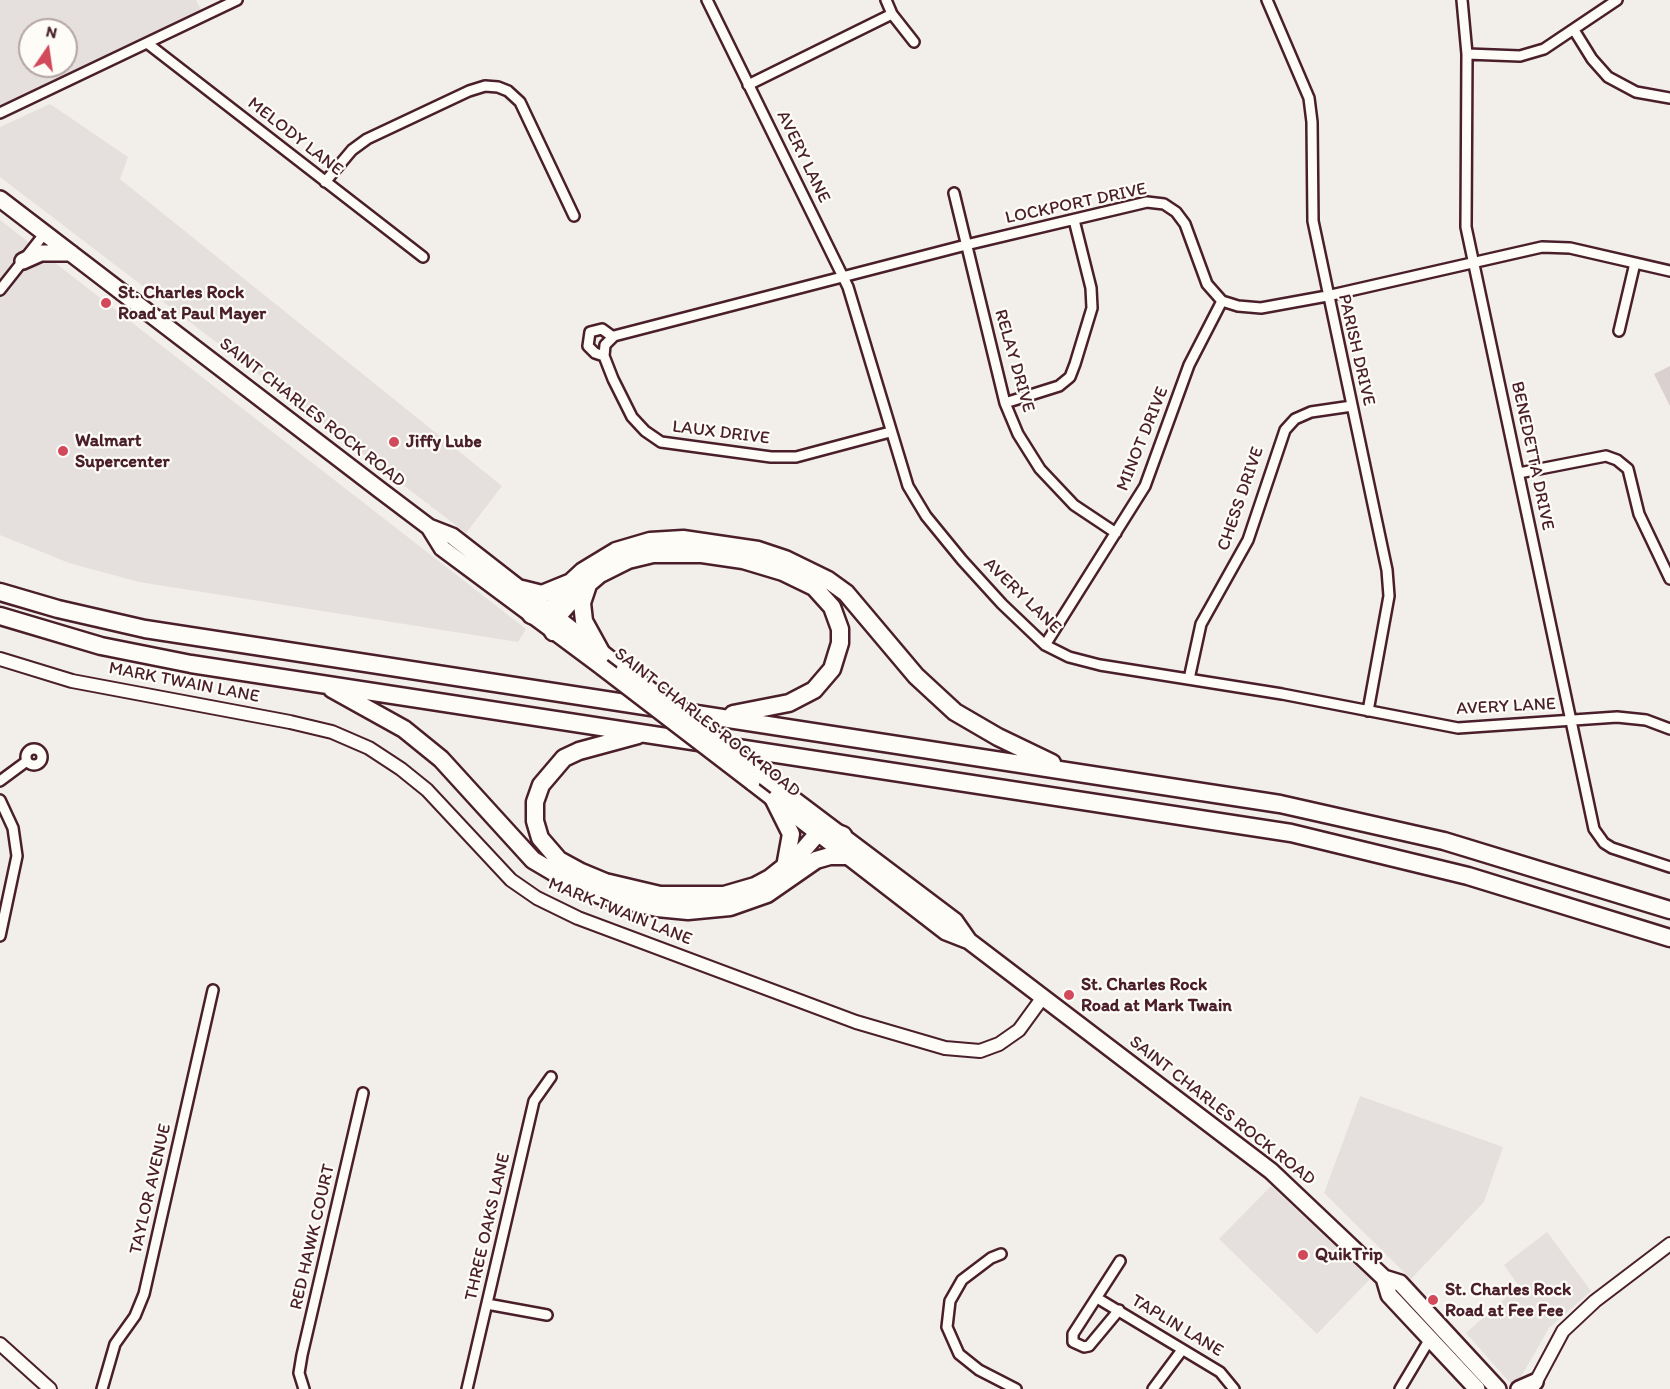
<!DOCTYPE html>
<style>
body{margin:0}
#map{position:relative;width:1670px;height:1389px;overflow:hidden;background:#f2efeb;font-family:Itim,sans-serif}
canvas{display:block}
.north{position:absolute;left:18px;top:18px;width:60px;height:60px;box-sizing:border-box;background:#fdfcf7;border:2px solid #b5a4a5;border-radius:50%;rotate:13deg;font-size:16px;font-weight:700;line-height:24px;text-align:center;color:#4a1f2b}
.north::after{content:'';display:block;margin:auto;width:21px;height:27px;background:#d1495b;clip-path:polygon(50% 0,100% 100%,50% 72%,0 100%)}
</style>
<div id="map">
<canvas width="1670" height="1389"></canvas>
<div class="north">N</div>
</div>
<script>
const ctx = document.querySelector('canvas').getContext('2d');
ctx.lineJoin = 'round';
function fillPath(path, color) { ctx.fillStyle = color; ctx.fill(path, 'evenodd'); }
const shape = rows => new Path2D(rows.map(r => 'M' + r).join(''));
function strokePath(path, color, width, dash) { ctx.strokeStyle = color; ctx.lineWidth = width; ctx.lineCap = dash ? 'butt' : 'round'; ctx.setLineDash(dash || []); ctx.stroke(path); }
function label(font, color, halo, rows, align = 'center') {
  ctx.font = font + ' Itim,sans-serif'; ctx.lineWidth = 4.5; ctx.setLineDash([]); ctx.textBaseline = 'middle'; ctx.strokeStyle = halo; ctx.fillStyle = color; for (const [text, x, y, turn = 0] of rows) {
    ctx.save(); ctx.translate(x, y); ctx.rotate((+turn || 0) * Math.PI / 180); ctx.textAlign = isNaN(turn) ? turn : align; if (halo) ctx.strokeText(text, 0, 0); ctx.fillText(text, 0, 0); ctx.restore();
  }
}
fillPath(shape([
 [0,0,196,0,201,10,0,106],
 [30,30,66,30,66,66,30,66],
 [50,104,128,157,120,179,502,486,466,533,0,177,0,127],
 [0,220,526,629,518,642,139,582,69,563,0,535],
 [1360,1096,1503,1147,1484,1202,1411,1279,1324,1193],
 [1271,1186,1370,1279,1317,1334,1219,1239],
 [1547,1232,1591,1291,1549,1328,1518,1382,1511,1384,1466,1333,1519,1286,1504,1265]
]), '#e5dfdd');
fillPath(shape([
 [1670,366,1670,406,1654,374]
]), '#d9d0cf');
const minor = shape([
 [707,0,848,287,908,486,926,516,962,560,1002,604,1045,645,1069,657,1100,665,1282,694,1458,728,1617,717,1646,720,1670,729],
 [886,0,892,14,914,42],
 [1267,0,1309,98,1312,122,1313,221,1387,570,1389,596,1368,711],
 [1462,0,1467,54,1466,227,1594,829,1604,843,1612,848,1670,867],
 [1574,30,1592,59,1608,77,1636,92,1670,98],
 [147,43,423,257],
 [1467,54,1520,56,1544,49,1617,0],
 [748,85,892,14],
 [0,113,237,0],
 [325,182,352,150,367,139,469,91,485,86,498,87,508,91,520,102,574,216],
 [954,193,1005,403,1018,434,1040,469,1074,505,1116,533],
 [0,290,45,233],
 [1619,331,1635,263],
 [604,356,595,353,588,346,590,332,602,329,613,337],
 [1005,403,1059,386,1070,377,1075,364,1092,308,1091,288,1074,220],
 [890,432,796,457,771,457,661,442,645,431,632,417,613,379,604,356,605,345,614,336,966,245,1147,202,1164,204,1176,212,1185,224,1207,284,1222,301,1238,306,1261,308,1327,296,1542,247,1570,248,1670,271],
 [1519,473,1606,456,1617,460,1628,469,1639,514,1670,579],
 [1045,645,1145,486,1189,365,1222,301],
 [1189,679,1201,624,1248,540,1285,430,1295,419,1311,412,1352,406],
 '26 757a8 8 0 1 1 16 0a8 8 0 1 1-16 0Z',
 [0,781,27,761],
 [0,800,13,828,17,856,0,936],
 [1001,1254,991,1258,962,1280,950,1301,947,1327,959,1354,979,1370,1016,1389],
 [1097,1298,1220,1372,1234,1389],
 [487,1304,547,1315],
 [1119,1310,1089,1346,1084,1347,1073,1342,1073,1334,1120,1261],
 [102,1389,115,1344,135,1316,144,1294,213,990],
 [304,1389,299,1373,302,1355,363,1093],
 [467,1389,534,1101,551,1077],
 [1153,1389,1182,1350],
 [1400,1389,1431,1337]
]);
const tertiary = shape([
 [0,659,72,681,290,722,332,732,369,748,401,769,427,790,511,880,537,898,578,918,856,1022,945,1048,980,1051,999,1044,1019,1030,1043,997],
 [0,1344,50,1389],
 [1532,1389,1563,1331,1595,1301,1670,1244]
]);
const primary = shape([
 [0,199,380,490,429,527,452,536,624,670],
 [23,261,41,253,71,253],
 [429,527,442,548,602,667],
 [752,782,946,932,969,941,1271,1171,1384,1278,1400,1283,1498,1389],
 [776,786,955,921,969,941],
 [1384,1278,1389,1295,1477,1389],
 [1519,1389,1535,1382]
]);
const motorway = shape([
 [588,585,582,603,584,621,600,650],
 [522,589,542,594,569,583],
 [0,592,58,609,145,629,1280,804,1444,841,1670,910],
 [531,615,548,620,557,617,580,591,600,574,628,560,653,554,702,554,743,560,783,572,814,587,832,607,840,629,840,643,832,669,814,690,789,703,733,714],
 [0,616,101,646,191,664,1291,833,1468,876,1670,938],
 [553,632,548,620,550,611,570,583,583,571,616,551,650,541,683,539,758,550,785,559,828,580,846,593,916,676,955,712,998,737,1052,763],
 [332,689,404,729,441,759,533,860,577,886,600,895,657,908,688,911,730,907,767,894,816,860,830,856,846,856],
 [638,735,579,751,564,758,541,785,535,802,535,821,540,838,559,860,581,872,605,882,660,895,724,895,755,886,770,878,799,855,818,833,832,831,843,835],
 [773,798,791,834,785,867]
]);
strokePath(minor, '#4a1f2b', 14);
strokePath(tertiary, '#4a1f2b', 16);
strokePath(primary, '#4a1f2b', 20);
strokePath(motorway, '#4a1f2b', 21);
strokePath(minor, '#fdfcf7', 9);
strokePath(tertiary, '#fdfcf7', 12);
strokePath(primary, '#fdfcf7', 15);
strokePath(motorway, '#fdfcf7', 16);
const primaryBridge = shape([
 [602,667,752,782],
 [624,670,776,786]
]);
strokePath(primaryBridge, '#4a1f2b', 20, []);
strokePath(primaryBridge, '#fdfcf7', 15);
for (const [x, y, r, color] of [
 [106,303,6,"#d1495b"],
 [394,442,6,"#d1495b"],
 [63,451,6,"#d1495b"],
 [1069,995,6,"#d1495b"],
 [1303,1255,6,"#d1495b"],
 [1433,1300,6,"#d1495b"]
]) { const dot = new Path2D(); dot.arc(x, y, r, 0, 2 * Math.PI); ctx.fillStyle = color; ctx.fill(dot); strokePath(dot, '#fdfcf7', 2); }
label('18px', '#4a1f2b', '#fdfcf7', [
 ["MELODY LANE",295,137,38],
 ["AVERY LANE",803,157,64],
 ["LOCKPORT DRIVE",1076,204,-12],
 ["PARISH DRIVE",1356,350,77],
 ["RELAY DRIVE",1014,361,74],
 ["SAINT CHARLES ROCK ROAD",312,413,38],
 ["LAUX DRIVE",721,433,7],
 ["MINOT DRIVE",1143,439,-68],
 ["BENEDETTA DRIVE",1532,456,78],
 ["CHESS DRIVE",1241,499,-71],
 ["AVERY LANE",1022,596,44],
 ["MARK TWAIN LANE",184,683,11],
 ["AVERY LANE",1506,707,-3],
 ["SAINT CHARLES ROCK ROAD",707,723,38],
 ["MARK TWAIN LANE",620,912,22],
 ["SAINT CHARLES ROCK ROAD",1222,1111,38],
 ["TAYLOR AVENUE",151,1189,-77],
 ["THREE OAKS LANE",488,1227,-77],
 ["RED HAWK COURT",313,1237,-77],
 ["TAPLIN LANE",1177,1326,31]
]);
label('bold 18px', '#4a1f2b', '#fdfcf7', [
 ["St. Charles Rock",118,293],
 ["Road at Paul Mayer",118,314],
 ["Walmart",75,441],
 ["Supercenter",75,462],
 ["Jiffy Lube",406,442],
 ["St. Charles Rock",1081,985],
 ["Road at Mark Twain",1081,1006],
 ["QuikTrip",1315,1255],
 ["St. Charles Rock",1445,1290],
 ["Road at Fee Fee",1445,1311]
], 'left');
</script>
